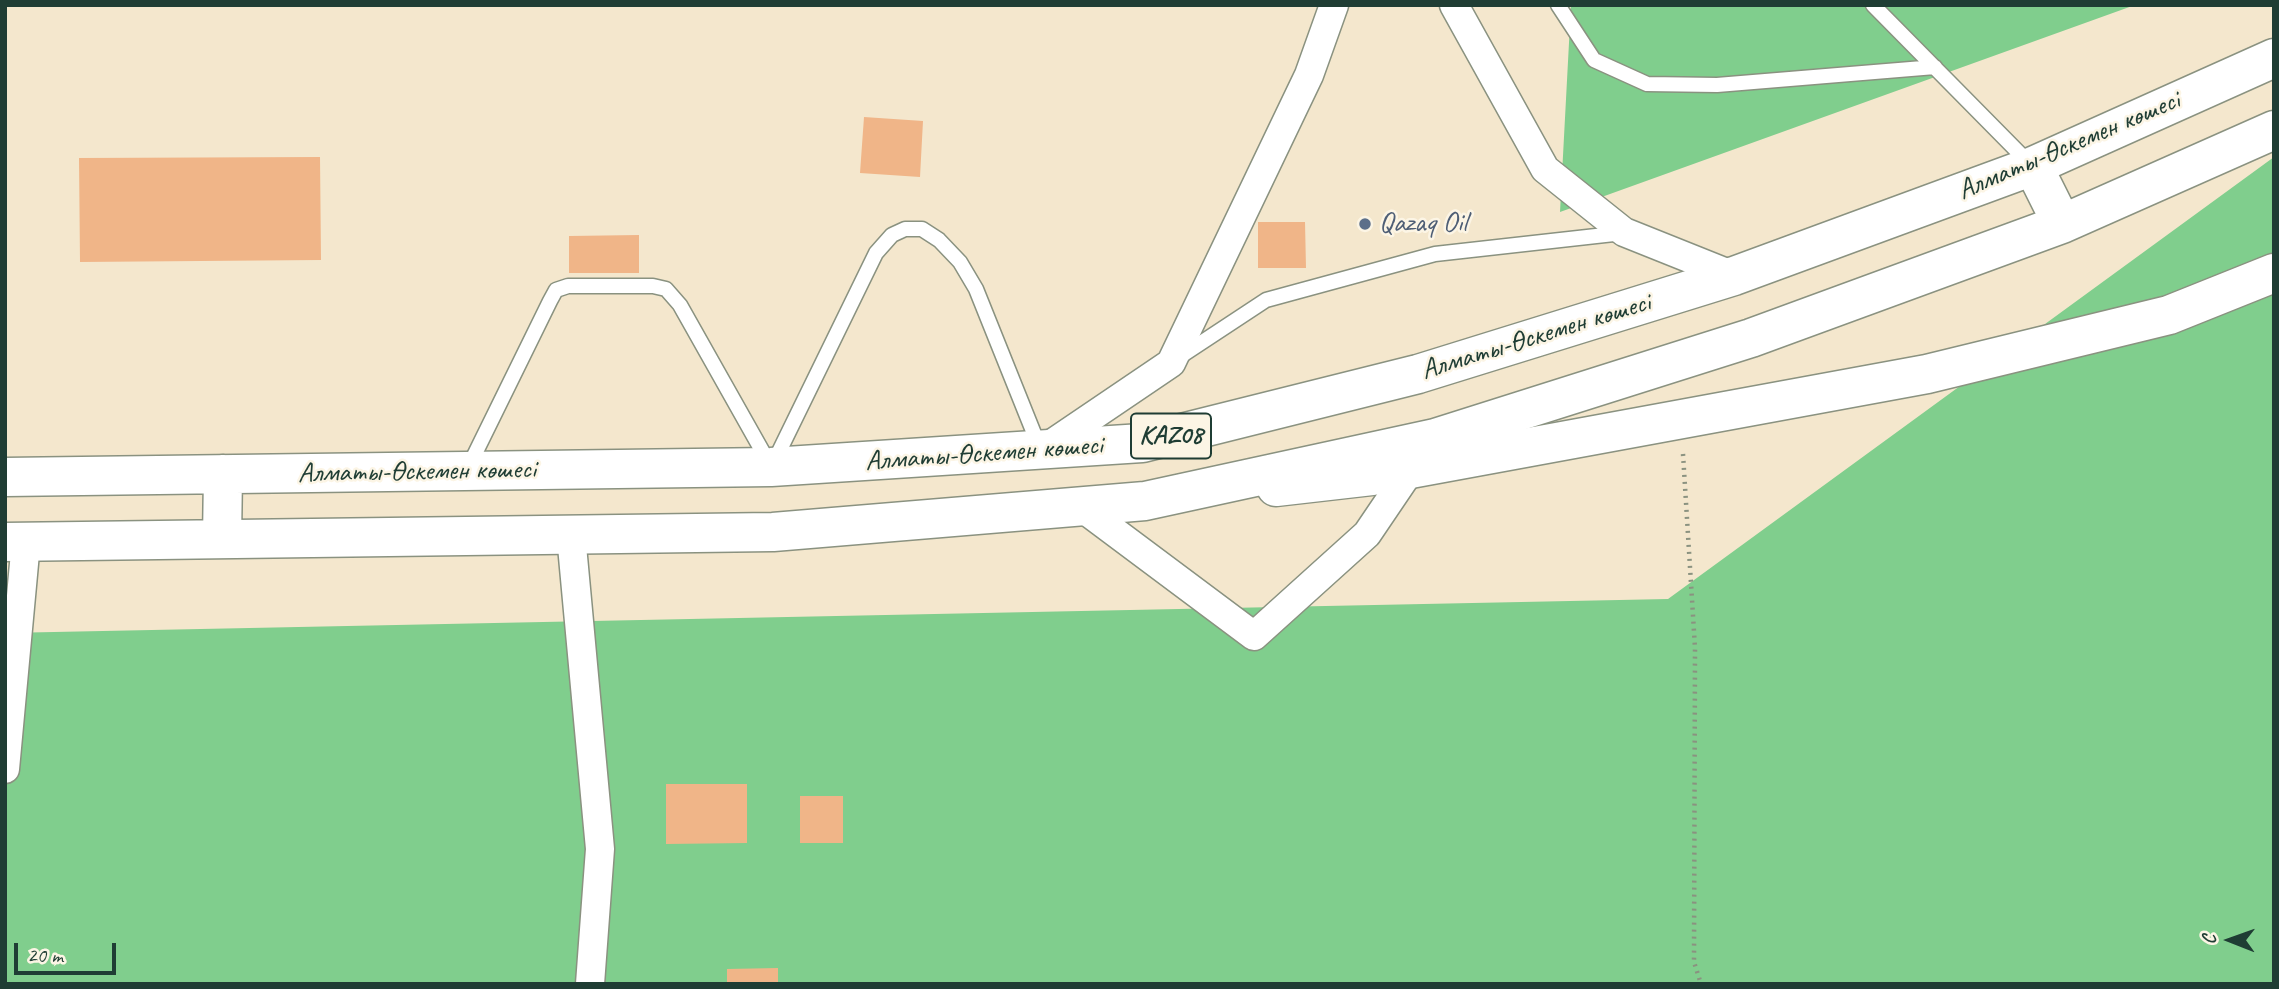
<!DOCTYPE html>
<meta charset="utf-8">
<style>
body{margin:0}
#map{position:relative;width:2279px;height:989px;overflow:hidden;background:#f4e7cd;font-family:Caveat,sans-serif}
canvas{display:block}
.frame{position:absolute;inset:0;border:7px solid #1f3d34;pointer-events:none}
.north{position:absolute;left:2195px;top:905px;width:70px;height:70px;-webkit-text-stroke:5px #fcf5e5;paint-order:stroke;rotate:271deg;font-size:19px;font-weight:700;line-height:28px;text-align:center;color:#1f3d34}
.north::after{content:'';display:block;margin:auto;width:24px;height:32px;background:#1f3d34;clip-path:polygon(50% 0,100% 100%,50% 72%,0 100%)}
.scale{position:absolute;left:14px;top:943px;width:102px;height:32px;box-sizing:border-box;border:4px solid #1f3d34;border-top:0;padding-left:9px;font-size:21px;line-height:24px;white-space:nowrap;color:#1f3d34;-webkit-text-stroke:5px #fcf5e5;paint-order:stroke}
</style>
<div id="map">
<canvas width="2279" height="989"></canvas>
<div class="frame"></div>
<div class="north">С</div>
<div class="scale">20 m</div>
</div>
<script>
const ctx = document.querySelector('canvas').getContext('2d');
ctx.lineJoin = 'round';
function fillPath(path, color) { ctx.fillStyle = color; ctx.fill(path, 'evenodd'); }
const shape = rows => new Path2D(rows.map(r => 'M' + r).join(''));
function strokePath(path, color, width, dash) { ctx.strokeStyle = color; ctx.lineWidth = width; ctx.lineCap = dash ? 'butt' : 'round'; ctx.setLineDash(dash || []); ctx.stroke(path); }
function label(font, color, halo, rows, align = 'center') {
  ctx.font = font + ' Caveat,sans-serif'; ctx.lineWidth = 5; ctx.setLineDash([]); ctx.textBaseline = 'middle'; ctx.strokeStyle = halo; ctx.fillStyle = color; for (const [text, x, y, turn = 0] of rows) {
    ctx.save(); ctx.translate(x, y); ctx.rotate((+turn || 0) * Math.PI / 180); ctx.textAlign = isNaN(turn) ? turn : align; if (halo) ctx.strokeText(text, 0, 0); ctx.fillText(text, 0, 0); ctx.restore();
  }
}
fillPath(shape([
 [1571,5,2135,5,1560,212],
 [2274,157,2274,984,5,984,5,633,1668,599]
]), '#80ce8d');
fillPath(shape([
 [864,117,923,121,920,177,860,173],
 [320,157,321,260,80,262,79,158],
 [1258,222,1305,222,1306,268,1258,268],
 [639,235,639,273,569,273,569,236],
 [666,784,747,784,747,843,666,844],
 [800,796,843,796,843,843,800,843],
 [778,968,778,984,727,984,727,969]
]), '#f0b588');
const service = shape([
 [1558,5,1594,60,1647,84,1717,85,1935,67],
 [1873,5,2029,163],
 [1178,358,1266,300,1435,254,1623,233],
 [774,462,876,253,892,235,905,229,922,229,939,240,960,262,976,289,1039,446],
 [468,468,550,301,556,290,568,286,653,286,666,289,680,305,769,463]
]);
const minor = shape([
 [1454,5,1545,169,1624,232,1734,276],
 [1044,449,1171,363,1309,75,1334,5],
 [1080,506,1254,636,1367,534,1411,469],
 [571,535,600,849,590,984],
 [5,769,26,542]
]);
const secondary = shape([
 [1276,487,1372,476,1927,374,2169,315,2274,273]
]);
const trunk = shape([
 [2033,166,2062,224],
 [5,477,771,467,1142,443,1418,374,1734,276,2033,166,2274,58],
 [222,539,223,474],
 [5,542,773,532,1145,501,1435,438,1751,338,2062,224,2274,130]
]);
strokePath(service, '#8a9280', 17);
strokePath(minor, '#8a9280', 31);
strokePath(secondary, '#8a9280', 41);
strokePath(trunk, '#8a9280', 41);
strokePath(shape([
 [1683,454,1695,648,1694,962,1701,984]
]), '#8a9280', 4.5, [2, 5]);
strokePath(service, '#fff', 14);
strokePath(minor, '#fff', 28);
strokePath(secondary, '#fff', 38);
strokePath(trunk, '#fff', 38);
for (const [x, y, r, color] of [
 [1365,224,7,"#5c6f8a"]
]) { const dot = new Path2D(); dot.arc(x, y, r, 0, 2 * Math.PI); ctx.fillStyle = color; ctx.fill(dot); strokePath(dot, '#fcf5e5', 2.5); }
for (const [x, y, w] of [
 [1171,436,80]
]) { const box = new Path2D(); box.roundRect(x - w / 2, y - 22.5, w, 45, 5); ctx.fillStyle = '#fcf5e5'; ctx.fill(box); strokePath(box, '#1f3d34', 2); }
label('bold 26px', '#1f3d34', null, [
 ["KAZ08",1171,436]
]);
label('28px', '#1f3d34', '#fcf5e5', [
 ["Алматы-Өскемен көшесі",2069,146,-23],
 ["Алматы-Өскемен көшесі",1536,337,-17],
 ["Алматы-Өскемен көшесі",984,454,-4],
 ["Алматы-Өскемен көшесі",417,472,-1]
]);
label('28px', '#4e5e75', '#fcf5e5', [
 ["Qazaq Oil",1379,224]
], 'left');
</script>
